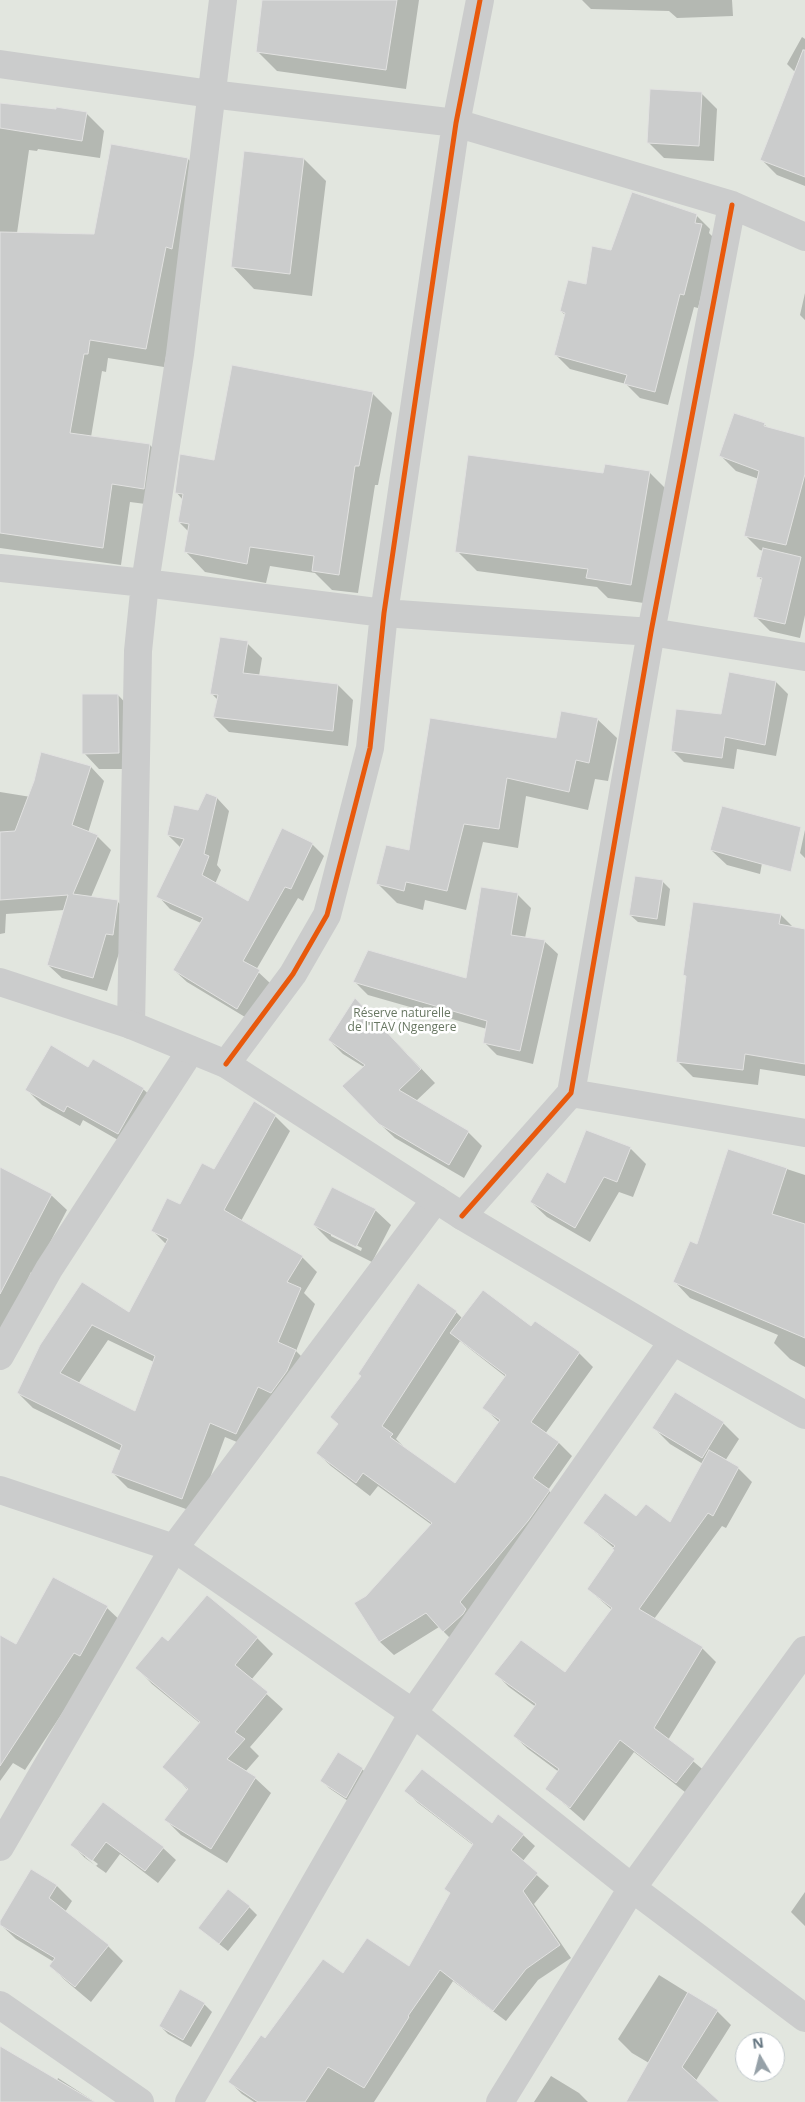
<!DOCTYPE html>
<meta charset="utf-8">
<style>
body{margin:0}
#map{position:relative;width:805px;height:2102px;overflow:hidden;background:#f3f3f1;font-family:"Open Sans",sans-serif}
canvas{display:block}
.north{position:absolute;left:735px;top:2032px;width:50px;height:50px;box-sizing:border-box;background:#fff;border:1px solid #c1c8cc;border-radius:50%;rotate:352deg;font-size:14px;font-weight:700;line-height:20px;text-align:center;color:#647580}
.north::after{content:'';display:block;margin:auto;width:18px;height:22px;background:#96a1a8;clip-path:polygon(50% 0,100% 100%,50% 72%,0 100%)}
</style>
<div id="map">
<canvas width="805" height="2102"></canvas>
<div class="north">N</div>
</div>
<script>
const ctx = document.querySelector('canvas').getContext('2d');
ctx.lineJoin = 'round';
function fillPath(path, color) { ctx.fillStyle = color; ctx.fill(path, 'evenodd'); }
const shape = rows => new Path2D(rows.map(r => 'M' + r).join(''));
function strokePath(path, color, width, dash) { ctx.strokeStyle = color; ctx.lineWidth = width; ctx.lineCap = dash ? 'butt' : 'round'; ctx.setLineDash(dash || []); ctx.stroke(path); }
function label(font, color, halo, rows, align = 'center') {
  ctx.font = font + ' "Open Sans",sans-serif'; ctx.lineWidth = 5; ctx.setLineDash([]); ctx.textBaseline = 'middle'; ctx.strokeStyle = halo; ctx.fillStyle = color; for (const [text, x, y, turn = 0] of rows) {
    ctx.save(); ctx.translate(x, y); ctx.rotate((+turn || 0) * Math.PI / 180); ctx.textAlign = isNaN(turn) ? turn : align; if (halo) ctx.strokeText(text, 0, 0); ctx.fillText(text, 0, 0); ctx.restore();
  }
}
fillPath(shape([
 [0,0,805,0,805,2102,0,2102],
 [745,2042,775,2042,775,2072,745,2072]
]), '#e2e6df');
fillPath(shape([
 [263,0,419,0,406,89,277,71,257,51],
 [582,0,732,0,733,16,677,18,669,11,591,9],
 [802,37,805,39,805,186,777,175,762,160,795,72,787,64],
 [701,93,717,109,714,161,664,158,648,142],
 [0,104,86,113,104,131,100,158,38,149,37,151,29,150,17,233,95,235,188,159,206,177,183,265,164,367,108,358,106,372,102,371,91,437,150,445,168,464,161,506,130,502,121,565,0,548],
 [304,159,326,181,312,296,254,289,232,266],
 [696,215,710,229,709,233,715,239,698,308,694,307,668,405,640,398,626,384,570,369,556,355,566,316,561,311,587,286,612,251],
 [805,293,805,320,800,315],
 [372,393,392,413,378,485,375,485,358,593,332,590,315,573,270,566,266,583,205,572,186,552,189,532,179,522,183,500,176,492,215,462],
 [764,424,769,429,805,438,805,615,800,638,770,631,755,616,763,582,758,576,764,551,760,550,745,535,759,479,736,471,721,456],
 [649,472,669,492,651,604,608,598,597,587,477,571,457,551,604,474],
 [247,643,262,658,259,676,338,685,353,700,348,746,229,732,214,717,218,700,211,693],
 [776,682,788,694,776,756,737,749,734,769,684,762,672,750,722,716],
 [118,695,133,711,134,769,99,769,84,753],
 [597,719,617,738,608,781,595,779,588,810,526,796,518,848,483,842,466,910,425,900,423,910,397,903,378,884,410,852,557,740],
 [42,753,91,767,104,781,88,833,97,836,111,850,91,897,117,901,131,915,107,991,62,978,48,965,64,910,6,914,5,933,0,934,0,792,31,797],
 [217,798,229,811,217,865,221,870,215,884,249,902,312,844,324,856,303,901,298,898,256,970,271,984,250,1020,187,982,174,970,201,923,170,909,158,896,181,848,168,835],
 [805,830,805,858,800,853],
 [768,831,760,874,727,865,711,850],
 [662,881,670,889,665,926,638,922,630,915],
 [517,894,531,908,525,938,544,941,558,954,533,1064,497,1055,484,1042,487,1029,368,995,355,982,467,980],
 [781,915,794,928,805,930,805,1076,760,1069,758,1085,693,1077,677,1061,687,978,685,975],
 [369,1014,435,1083,416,1101,468,1132,482,1146,464,1178,395,1138,380,1124,364,1067,343,1054,329,1040],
 [88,1069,143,1089,159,1104,134,1149,83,1120,80,1126,42,1105,26,1089],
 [275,1116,290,1131,241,1221,302,1257,317,1272,304,1293,315,1304,296,1351,311,1366,251,1448,225,1437,197,1513,128,1488,113,1473,121,1451,33,1408,18,1393,82,1283,129,1314,167,1245,152,1230],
 [108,1340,154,1362,135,1412,78,1384],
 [630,1148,646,1164,633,1197,619,1192,590,1242,547,1217,531,1202],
 [729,1150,805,1175,805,1367,790,1359,774,1343,778,1335,690,1298,675,1282,698,1246],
 [0,1169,51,1195,67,1210,34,1273,31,1272,0,1337],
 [375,1210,391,1225,372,1262,330,1241,314,1225],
 [331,1233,362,1248,361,1251,331,1236],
 [456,1312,463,1319,531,1328,535,1323,579,1353,593,1367,545,1434,558,1442,572,1456,548,1490,563,1504,457,1645,439,1627,394,1655,380,1642,355,1604,367,1597,432,1525,378,1486,370,1496,331,1466,317,1453],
 [460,1341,506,1377,484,1408,499,1422,456,1485,406,1449,396,1439],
 [676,1394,723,1423,739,1439,725,1461,738,1468,752,1482,726,1528,722,1526,654,1619,702,1648,716,1662,668,1740,707,1773,690,1796,634,1752,584,1821,547,1789,559,1772,528,1749,514,1736,536,1707,509,1687,496,1674,565,1673,612,1610,588,1589,616,1550,585,1523,637,1518,671,1524,703,1464,670,1444,654,1428],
 [107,1608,124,1624,91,1669,25,1770,13,1763,0,1781,0,1637,16,1646],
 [257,1638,273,1654,251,1680,283,1709,250,1747,259,1756,245,1772,255,1778,271,1793,227,1863,181,1835,166,1820,188,1790,164,1767,201,1724,152,1684,137,1668,168,1642],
 [339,1754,362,1769,370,1777,354,1805,329,1788,322,1780],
 [406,1791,523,1835,535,1846,522,1862,549,1886,534,1904,571,1958,538,1980,506,2021,453,1981,374,2102,254,2102,242,2094,230,2082,265,2040,343,1975,409,1967,451,1894,473,1845,418,1803],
 [103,1804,163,1848,176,1860,158,1883,120,1854,106,1873,85,1858,72,1845],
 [85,1854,98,1864,96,1866,85,1857],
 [32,1871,57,1886,72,1901,65,1912,108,1946,123,1961,91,2002,66,1981,50,1966,54,1962,16,1939,0,1924],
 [805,1892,805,1926,791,1912],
 [249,1907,257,1915,228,1951,199,1928],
 [659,1975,717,2011,731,2025,695,2082,686,2102,627,2102,649,2063,632,2053,618,2039],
 [181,1991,204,2004,212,2012,191,2047,168,2034,160,2026],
 [0,2047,57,2081,58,2078,95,2102,0,2102],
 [551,2076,579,2093,588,2102,534,2102]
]), '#0003');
const building = shape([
 [262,0,397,0,386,70,256,52,262,0],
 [803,50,805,50,805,177,760,160,803,50],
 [650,89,702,92,699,146,647,143,650,89],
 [0,103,56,109,56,107,87,112,82,141,0,128,0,103],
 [111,144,188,158,172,249,166,247,146,349,90,340,88,354,84,354,70,433,150,444,144,489,112,484,103,548,0,533,0,232,94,234,111,144],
 [244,151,304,158,290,274,231,267,244,151],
 [632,192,697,214,695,223,702,224,684,295,680,294,655,392,624,384,627,375,554,355,565,313,560,311,568,280,586,284,592,246,611,250,632,192],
 [232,365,373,392,359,466,355,466,339,575,312,571,314,556,250,547,247,564,184,552,189,524,178,522,183,494,175,493,180,454,214,460,232,365],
 [734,413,765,423,764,426,805,437,805,474,786,545,744,536,759,471,719,456,734,413],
 [468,455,603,473,605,464,650,471,631,585,586,578,588,569,455,552,468,455],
 [763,548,801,557,785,624,753,617,762,578,756,577,763,548],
 [220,637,248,641,243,673,338,684,333,731,213,717,218,695,210,694,220,637],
 [729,672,776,681,765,745,725,737,722,758,671,751,676,709,721,714,729,672],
 [82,694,118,694,119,753,82,754,82,694],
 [561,711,598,718,589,763,576,760,569,792,507,778,499,829,464,824,447,891,406,882,404,891,376,884,386,845,409,850,430,718,556,738,561,711],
 [41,752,91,766,72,825,98,835,73,894,118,900,113,935,106,934,93,978,47,965,68,895,0,900,0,832,15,831,34,781,41,752],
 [206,793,217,797,204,854,209,856,202,875,248,901,282,828,313,843,291,889,285,887,243,961,260,970,237,1009,173,970,203,918,156,897,184,839,167,835,174,805,198,810,206,793],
 [722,806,801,827,791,872,710,850,722,806],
 [635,876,663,880,657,919,629,915,635,876],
 [481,887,518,893,511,935,545,940,520,1051,483,1043,487,1021,353,982,368,950,466,978,481,887],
 [693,902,781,914,779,924,805,929,805,1064,745,1054,743,1070,676,1062,686,976,683,975,693,902],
 [355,998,421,1069,399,1090,469,1131,449,1165,379,1124,342,1086,365,1065,328,1040,355,998],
 [51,1045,88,1067,93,1059,144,1088,118,1134,67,1106,64,1112,25,1090,51,1045],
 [254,1101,276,1115,224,1210,303,1256,287,1282,301,1288,278,1342,296,1350,287,1371,271,1393,258,1387,236,1434,210,1423,182,1499,111,1473,122,1445,17,1393,40,1345,82,1282,129,1312,168,1239,151,1231,167,1198,180,1204,202,1163,214,1169,254,1101],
 [92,1325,155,1356,135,1411,60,1373,92,1325],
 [586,1130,631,1147,617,1182,604,1177,575,1228,530,1202,547,1172,565,1183,586,1130],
 [728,1149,787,1168,772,1214,805,1224,805,1338,673,1282,690,1241,697,1244,728,1149],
 [0,1167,52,1194,0,1294,0,1167],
 [332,1187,376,1209,356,1247,313,1225,332,1187],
 [418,1283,457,1311,382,1426,393,1434,390,1437,455,1483,500,1420,482,1408,506,1375,450,1333,483,1290,531,1326,535,1321,580,1352,531,1422,559,1442,533,1478,550,1490,528,1521,460,1602,466,1609,463,1614,443,1632,426,1613,379,1642,354,1603,366,1596,432,1523,363,1473,356,1483,316,1453,338,1424,330,1417,361,1376,358,1374,418,1283],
 [675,1392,724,1422,702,1458,652,1428,675,1392],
 [709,1450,739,1467,713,1516,708,1513,639,1609,703,1647,654,1728,695,1759,676,1783,620,1740,570,1808,545,1789,559,1769,513,1736,536,1704,494,1674,521,1640,565,1672,612,1608,587,1589,614,1550,612,1549,615,1546,583,1523,605,1493,636,1516,646,1504,670,1522,709,1450],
 [53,1577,108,1606,80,1656,74,1653,0,1766,0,1635,16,1644,53,1577],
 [207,1595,258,1637,235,1665,268,1692,235,1732,245,1739,227,1759,256,1777,211,1849,164,1820,188,1789,162,1767,200,1722,135,1668,162,1636,168,1641,207,1595],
 [338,1752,363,1768,346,1798,320,1781,338,1752],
 [422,1769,492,1823,498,1814,524,1834,511,1850,538,1873,523,1891,560,1945,526,1969,493,2011,440,1970,408,2016,409,2017,364,2088,328,2067,305,2102,258,2102,228,2082,261,2035,265,2038,323,1959,343,1973,367,1938,409,1966,450,1893,444,1889,473,1844,404,1791,422,1769],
 [103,1802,164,1847,145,1871,106,1842,92,1861,70,1845,103,1802],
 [31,1869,57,1885,49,1898,109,1945,75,1987,49,1966,55,1958,0,1925,0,1921,31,1869],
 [228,1889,250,1906,219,1944,198,1928,228,1889],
 [180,1989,205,2003,183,2040,159,2026,180,1989],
 [688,1992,718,2010,682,2067,720,2102,626,2102,688,1992],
 [0,2046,95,2102,0,2102,0,2046]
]);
fillPath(building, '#cbcccc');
strokePath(building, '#e2e2e1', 1);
strokePath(shape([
 [0,64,211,94,456,123,732,205,805,237],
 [0,568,145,583,384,613,651,632,805,657],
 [131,1025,138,651,145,583,180,354,223,0],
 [226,1064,293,974,327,915,370,748,384,613,456,123,480,0],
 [571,1093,805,1133],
 [462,1216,571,1093,651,632,732,205],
 [0,1356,49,1269,191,1050],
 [0,1490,174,1548,413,1713,632,1888,805,2018],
 [0,1847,174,1548,436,1199],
 [0,2005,140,2102],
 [189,2102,413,1713,673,1341],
 [500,2102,632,1888,805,1650]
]), '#cbcccc', 28);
strokePath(shape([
 [0,982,131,1025,226,1064,462,1216,673,1341,805,1415]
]), '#cbcccc', 28);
strokePath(shape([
 [226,1064,293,974,327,915,370,748,384,613,456,123,480,0],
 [462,1216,571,1093,651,632,732,205]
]), '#e8590c', 5);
label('12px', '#687762', '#fff', [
 ["Réserve naturelle",402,1014],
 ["de l'ITAV (Ngengere",402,1028]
]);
</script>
